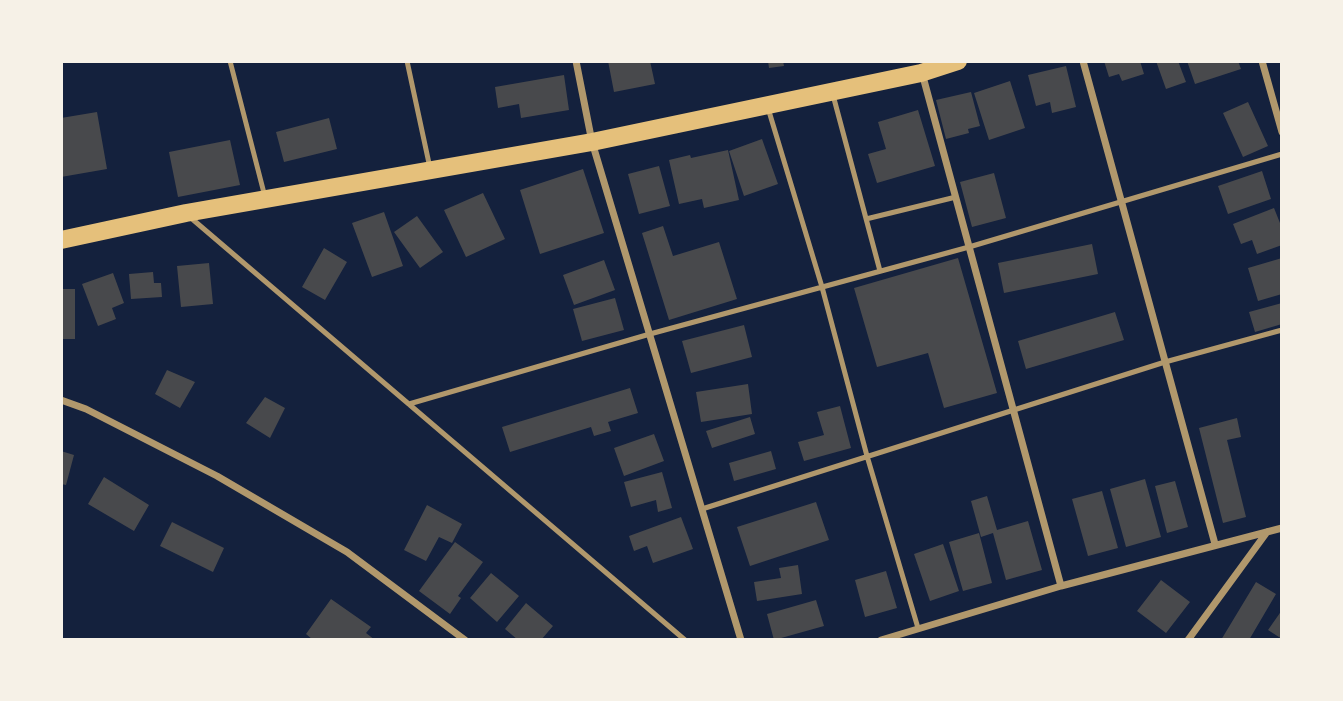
<!DOCTYPE html>
<style>
body{margin:0}
#map{position:relative;width:1343px;height:701px;overflow:hidden;background:#14213d;font-family:"Source Sans 3",sans-serif}
canvas{display:block}
.frame{position:absolute;inset:0;border:63px solid #f6f1e7;pointer-events:none}
</style>
<div id="map">
<canvas width="1343" height="701"></canvas>
<div class="frame"></div>
</div>
<script>
const ctx = document.querySelector('canvas').getContext('2d');
ctx.lineJoin = 'round';
function fillPath(path, color) { ctx.fillStyle = color; ctx.fill(path, 'evenodd'); }
const shape = rows => new Path2D(rows.map(r => 'M' + r).join(''));
function strokePath(path, color, width, dash) { ctx.strokeStyle = color; ctx.lineWidth = width; ctx.lineCap = dash ? 'butt' : 'round'; ctx.setLineDash(dash || []); ctx.stroke(path); }
fillPath(shape([
 [608,61,650,61,655,84,614,92],
 [768,61,783,61,784,66,769,68],
 [1104,61,1140,61,1144,74,1122,81,1119,74,1109,77],
 [1156,61,1178,61,1186,82,1166,89],
 [1187,61,1238,61,1241,69,1195,84],
 [1066,66,1076,107,1052,113,1050,102,1036,106,1028,75],
 [564,75,569,110,521,118,519,104,498,108,495,87],
 [1010,81,1025,128,989,140,974,93],
 [971,92,980,126,968,129,969,133,946,139,936,100],
 [1248,102,1268,146,1243,157,1223,113],
 [918,110,935,166,877,183,868,154,886,149,878,122],
 [97,112,107,169,61,177,61,118],
 [329,118,337,149,284,162,276,132],
 [762,139,778,184,744,196,729,151],
 [230,140,240,185,178,197,169,152],
 [728,150,739,200,704,208,702,199,679,204,669,160,690,155,691,158],
 [659,166,670,206,639,214,628,174],
 [583,169,604,233,540,254,520,190],
 [1262,171,1271,199,1228,214,1218,186],
 [994,173,1006,218,972,227,960,182],
 [483,193,505,239,466,257,444,210],
 [1274,208,1282,228,1282,245,1257,254,1252,240,1241,244,1233,224],
 [384,212,403,266,372,277,352,223],
 [417,216,443,252,420,268,394,232],
 [663,226,673,256,719,242,737,299,669,320,642,233],
 [1092,244,1098,274,1004,293,998,263],
 [324,248,347,262,325,300,302,287],
 [958,258,997,393,944,408,928,353,877,367,854,288],
 [1282,258,1282,294,1258,301,1248,268],
 [604,260,615,290,574,305,563,275],
 [209,263,213,304,181,307,177,266],
 [153,272,154,283,161,283,162,297,131,299,129,274],
 [113,273,124,303,112,308,116,319,98,326,82,284],
 [61,289,75,289,75,339,61,339],
 [615,298,624,330,582,341,573,309],
 [1282,303,1282,324,1255,332,1249,312],
 [1115,312,1124,340,1026,369,1018,341],
 [744,325,752,357,691,373,682,341],
 [167,370,195,382,180,408,155,394],
 [748,384,752,414,701,422,696,392],
 [630,388,638,413,608,422,611,431,594,436,591,427,510,452,502,427],
 [265,397,285,408,270,438,246,423],
 [840,406,851,448,804,461,798,442,824,435,817,412],
 [750,417,755,434,712,448,706,431],
 [1237,418,1241,437,1227,440,1246,517,1223,523,1199,428],
 [654,434,664,461,624,476,614,448],
 [61,451,74,455,66,485,61,484],
 [771,451,776,469,734,481,729,463],
 [662,472,672,508,658,512,656,500,631,507,624,482],
 [104,477,149,505,134,531,88,504],
 [1145,479,1161,537,1126,547,1110,489],
 [1175,481,1188,527,1167,533,1155,486],
 [1102,491,1118,548,1088,556,1072,499],
 [987,496,997,530,1028,521,1042,570,1006,580,993,533,981,537,971,501],
 [816,502,829,540,750,566,737,527],
 [427,505,462,524,452,543,439,537,426,561,404,550],
 [681,517,693,549,653,563,647,546,634,551,629,536],
 [172,522,224,548,213,572,160,546],
 [979,533,992,583,963,591,949,542],
 [455,542,483,562,458,596,461,598,450,614,419,591],
 [943,544,959,591,930,601,914,554],
 [798,565,802,594,757,601,754,582,781,578,779,568],
 [886,571,897,608,865,617,855,580],
 [491,573,519,596,497,622,470,598],
 [1161,580,1190,602,1166,633,1137,611],
 [1256,582,1276,594,1249,640,1221,640],
 [331,599,371,627,366,633,375,640,313,640,306,634],
 [816,600,824,626,774,640,767,614],
 [526,603,553,626,541,640,518,640,505,629],
 [1282,610,1282,639,1268,630]
]), '#48494c');
strokePath(shape([
 [230,61,265,197],
 [407,61,430,168],
 [833,95,880,271],
 [768,108,822,287,867,456,918,628],
 [191,218,685,640],
 [866,219,956,197],
 [409,404,650,334,969,247,1282,154],
 [702,509,1165,362,1282,330]
]), '#b1986c', 5);
strokePath(shape([
 [576,61,592,142,741,640],
 [1083,61,1215,544],
 [1262,61,1282,132],
 [922,73,1061,586],
 [61,400,86,409,217,476,347,552,465,640],
 [881,640,1061,586,1282,528],
 [1188,640,1267,532]
]), '#b1986c', 7);
strokePath(shape([
 [61,240,186,213,592,142,921,73,958,61]
]), '#e5c07b', 18);
</script>
